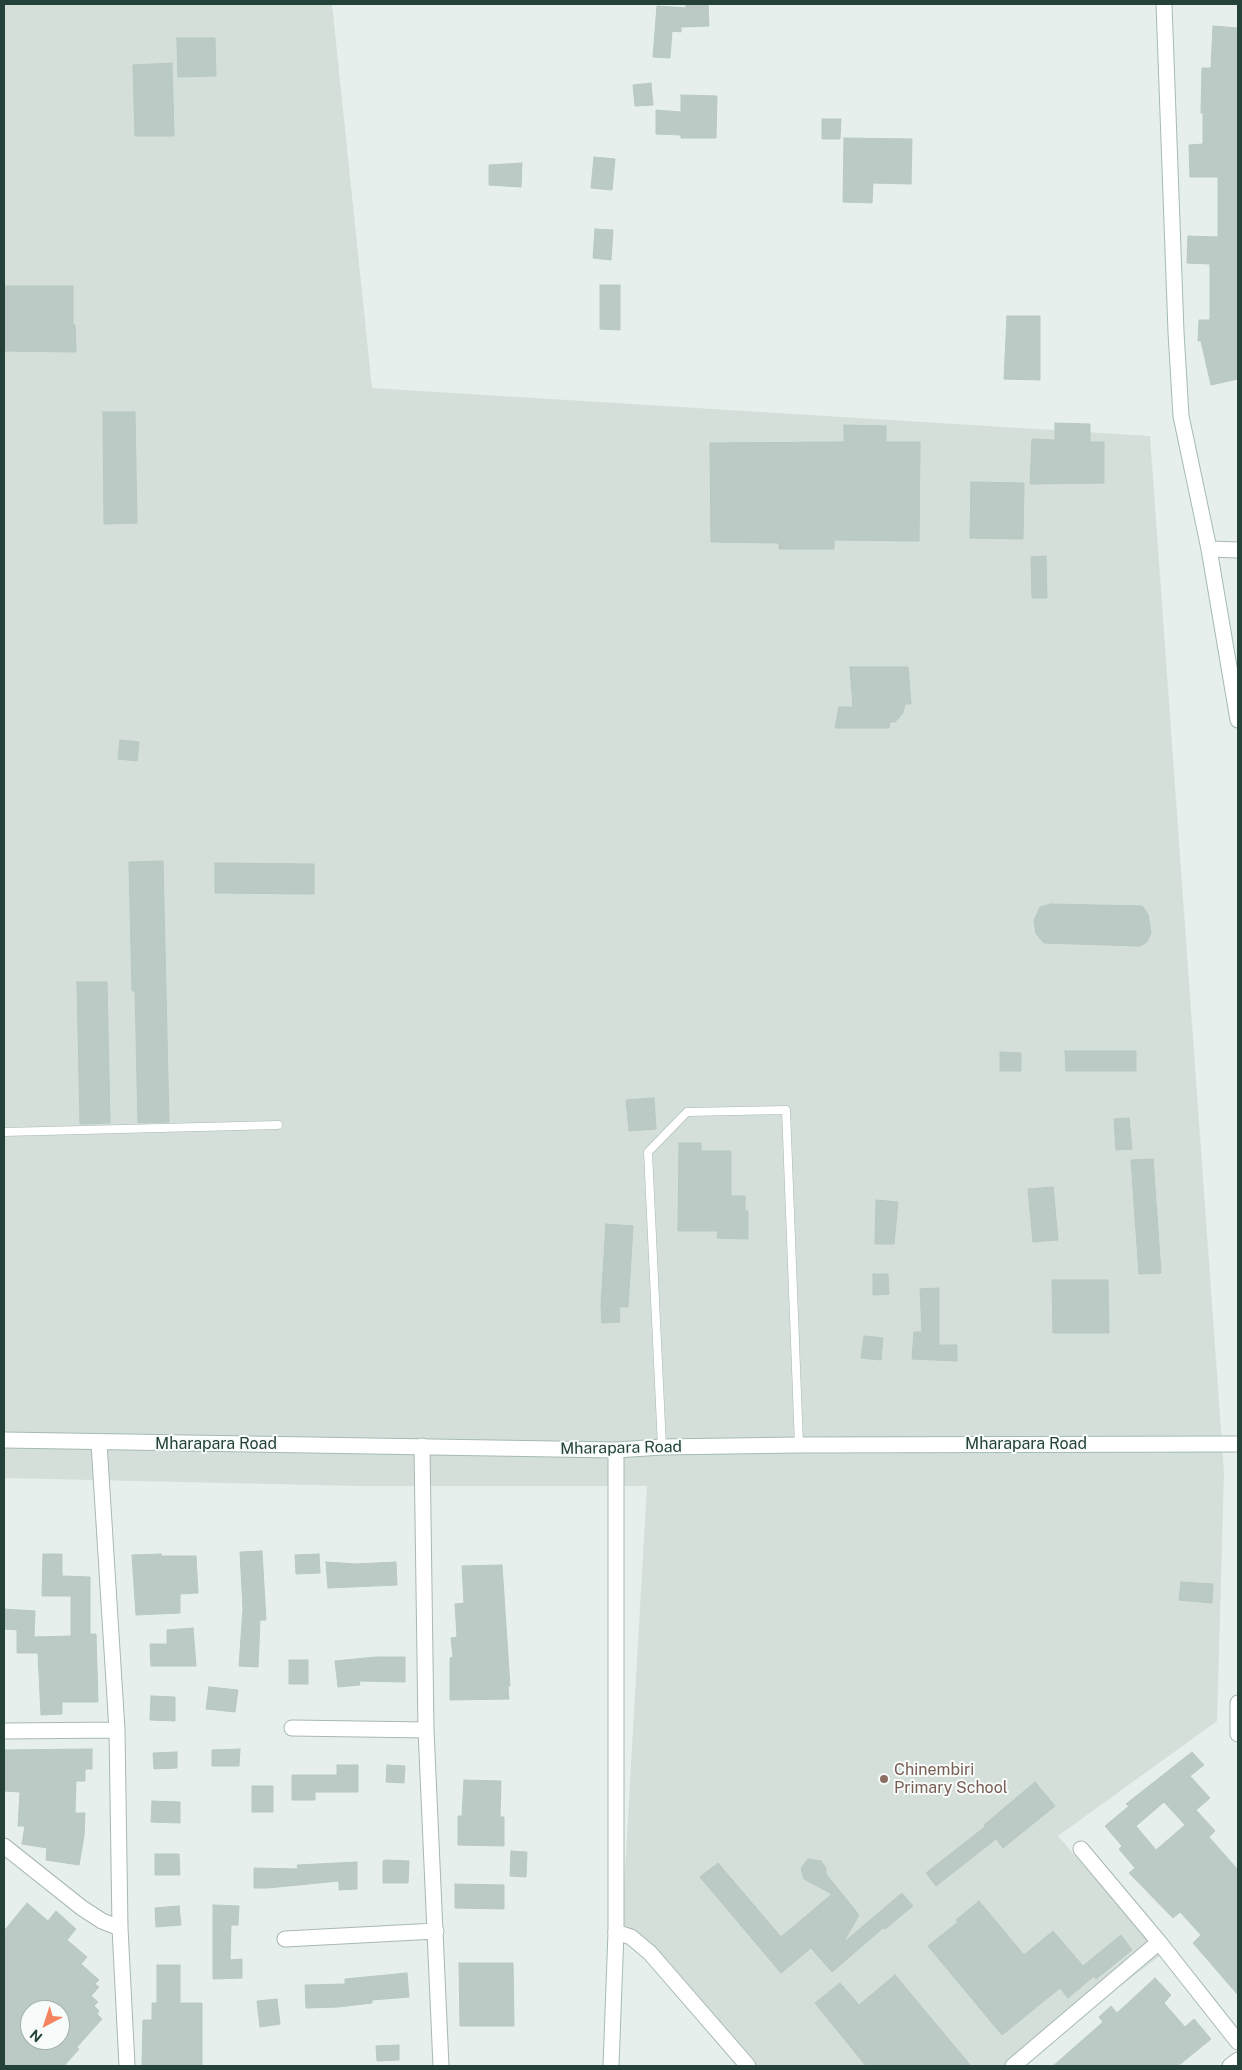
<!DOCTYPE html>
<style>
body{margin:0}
#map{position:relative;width:1242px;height:2070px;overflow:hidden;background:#e6efeb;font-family:"Public Sans",sans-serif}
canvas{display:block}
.frame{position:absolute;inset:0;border:5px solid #24423a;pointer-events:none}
.north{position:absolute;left:20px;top:2000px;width:50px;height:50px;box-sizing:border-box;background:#f7fbf9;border:1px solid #a3b1ad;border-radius:50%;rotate:220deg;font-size:14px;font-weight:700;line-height:20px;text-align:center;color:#24423a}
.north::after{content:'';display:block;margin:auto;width:18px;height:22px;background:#f4845f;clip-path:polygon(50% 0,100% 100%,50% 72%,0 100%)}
</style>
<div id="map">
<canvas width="1242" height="2070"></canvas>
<div class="frame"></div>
<div class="north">N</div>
</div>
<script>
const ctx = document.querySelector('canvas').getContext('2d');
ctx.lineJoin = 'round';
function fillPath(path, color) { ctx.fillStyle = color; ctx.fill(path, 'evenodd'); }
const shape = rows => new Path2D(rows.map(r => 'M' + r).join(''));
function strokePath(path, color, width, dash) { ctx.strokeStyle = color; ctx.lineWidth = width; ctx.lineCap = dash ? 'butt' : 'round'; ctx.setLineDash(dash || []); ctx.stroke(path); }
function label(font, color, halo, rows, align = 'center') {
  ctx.font = font + ' "Public Sans",sans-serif'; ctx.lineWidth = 4; ctx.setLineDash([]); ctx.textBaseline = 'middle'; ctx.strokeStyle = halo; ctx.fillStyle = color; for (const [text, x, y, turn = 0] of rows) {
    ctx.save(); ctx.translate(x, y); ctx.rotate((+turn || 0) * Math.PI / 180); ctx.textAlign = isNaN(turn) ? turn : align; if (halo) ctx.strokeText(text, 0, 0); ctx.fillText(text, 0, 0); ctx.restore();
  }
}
fillPath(shape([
 [4,4,332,4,372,388,1150,436,1224,1472,1217,1721,1058,1836,1161,1955,1015,2066,740,2066,622,1922,647,1486,359,1486,4,1478]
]), '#d4dfda');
const building = shape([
 [686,4,708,4,709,26,681,27,681,32,672,31,670,58,653,57,657,6,686,8,686,4],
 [1213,26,1238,28,1238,379,1211,385,1201,341,1198,341,1199,320,1210,320,1210,264,1187,263,1188,236,1218,237,1218,177,1190,177,1189,145,1203,144,1203,113,1201,113,1202,68,1211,68,1213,26],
 [177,38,215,38,216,76,178,77,177,38],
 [172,63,174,136,135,136,133,65,172,63],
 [651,83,653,105,635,106,633,85,651,83],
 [681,95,717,96,716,138,681,138,681,135,656,134,656,110,681,112,681,95],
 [822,119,841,119,840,139,822,139,822,119],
 [844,138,912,139,911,184,873,183,872,203,843,202,844,138],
 [594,157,615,159,612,190,591,188,594,157],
 [522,163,521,187,489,185,489,165,522,163],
 [595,229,613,230,611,260,593,258,595,229],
 [600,285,620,285,620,330,600,329,600,285],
 [4,286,73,286,73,325,75,325,76,352,4,351,4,286],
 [1007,316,1040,316,1040,380,1004,379,1007,316],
 [103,412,135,412,137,523,104,524,103,412],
 [1055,423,1090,424,1090,442,1104,442,1104,483,1030,484,1032,439,1055,440,1055,423],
 [844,425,886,426,886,442,920,442,919,541,834,540,834,549,779,549,779,543,711,542,710,443,844,442,844,425],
 [971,482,1024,483,1023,539,970,538,971,482],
 [1046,556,1047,598,1032,598,1031,557,1046,556],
 [850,667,908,667,911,704,905,704,903,713,895,722,890,722,889,728,835,728,839,707,853,707,850,667],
 [120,740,139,742,137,761,118,759,120,740],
 [163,861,169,1122,138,1123,135,991,132,991,129,862,163,861],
 [215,863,314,864,314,894,215,893,215,863],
 [1051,904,1142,906,1148,914,1151,933,1147,942,1140,946,1044,943,1036,934,1034,920,1040,907,1051,904],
 [77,982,107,982,110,1123,80,1124,77,982],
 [1065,1051,1136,1051,1136,1071,1066,1071,1065,1051],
 [1000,1052,1021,1053,1021,1071,1000,1071,1000,1052],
 [654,1098,656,1129,629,1131,626,1100,654,1098],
 [1129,1118,1132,1149,1116,1150,1114,1119,1129,1118],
 [679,1143,701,1143,701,1151,731,1151,731,1196,745,1196,745,1211,748,1211,748,1239,717,1238,718,1231,678,1231,679,1143],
 [1153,1159,1161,1273,1139,1274,1131,1160,1153,1159],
 [1053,1187,1058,1240,1033,1242,1028,1189,1053,1187],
 [876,1200,898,1202,894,1244,875,1244,876,1200],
 [606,1224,633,1226,628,1307,619,1307,620,1322,602,1323,601,1305,606,1224],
 [873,1274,888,1274,889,1294,873,1295,873,1274],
 [1052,1280,1108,1280,1109,1333,1053,1333,1052,1280],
 [939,1288,939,1345,957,1345,957,1361,912,1359,914,1332,922,1332,920,1289,939,1288],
 [864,1336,883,1338,881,1360,861,1358,864,1336],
 [262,1551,266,1620,260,1620,258,1667,239,1666,243,1609,240,1552,262,1551],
 [43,1554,62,1554,62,1576,90,1577,90,1634,96,1634,98,1702,62,1702,62,1714,41,1715,38,1653,17,1653,17,1630,4,1629,4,1609,35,1611,34,1637,71,1636,71,1596,42,1596,43,1554],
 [161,1554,161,1556,196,1556,198,1593,180,1594,180,1613,136,1615,132,1555,161,1554],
 [319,1554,320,1573,296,1574,295,1555,319,1554],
 [326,1562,356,1564,396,1562,397,1585,328,1588,326,1562],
 [502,1565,510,1686,508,1686,509,1699,450,1700,450,1658,453,1657,451,1638,457,1637,455,1604,464,1603,462,1566,502,1565],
 [1181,1582,1213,1584,1212,1603,1179,1600,1181,1582],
 [193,1628,196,1666,151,1666,150,1644,167,1644,167,1630,193,1628],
 [376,1657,405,1657,405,1682,359,1681,360,1685,338,1687,335,1661,376,1657],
 [289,1660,308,1660,308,1684,289,1684,289,1660],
 [209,1687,238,1690,235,1712,206,1709,209,1687],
 [151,1696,175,1697,175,1721,150,1720,151,1696],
 [92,1749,92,1769,85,1769,85,1781,76,1781,75,1813,85,1813,84,1836,79,1865,46,1860,47,1848,22,1844,25,1826,18,1826,20,1792,4,1791,4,1750,92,1749],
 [240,1749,239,1766,212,1766,212,1750,240,1749],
 [177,1752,177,1768,154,1769,153,1753,177,1752],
 [1192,1752,1204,1765,1190,1776,1210,1798,1196,1810,1215,1831,1209,1837,1238,1870,1238,1995,1193,1943,1201,1935,1180,1912,1173,1918,1129,1873,1135,1868,1119,1849,1122,1846,1105,1826,1129,1806,1126,1804,1192,1752],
 [1164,1802,1185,1825,1156,1850,1136,1826,1164,1802],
 [337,1765,358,1765,358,1792,315,1792,315,1800,292,1800,292,1775,337,1775,337,1765],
 [387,1765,405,1766,404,1783,386,1782,387,1765],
 [464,1780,501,1781,500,1817,504,1817,504,1846,458,1845,458,1816,462,1816,464,1780],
 [1035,1782,1055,1806,1003,1848,996,1839,936,1886,926,1873,986,1826,984,1825,1035,1782],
 [252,1786,273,1786,273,1812,252,1812,252,1786],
 [152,1801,180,1802,180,1823,151,1822,152,1801],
 [511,1851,527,1852,526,1877,510,1876,511,1851],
 [155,1854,179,1854,180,1875,155,1875,155,1854],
 [808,1859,821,1861,826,1868,826,1874,859,1915,843,1943,902,1893,913,1906,885,1929,883,1928,832,1972,811,1948,781,1973,700,1877,718,1863,781,1937,832,1894,804,1879,801,1868,808,1859],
 [386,1860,409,1861,408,1883,383,1883,383,1861,386,1860],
 [357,1862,357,1889,339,1890,339,1881,268,1888,254,1888,254,1868,298,1869,297,1865,357,1862],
 [455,1884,504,1885,504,1909,455,1908,455,1884],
 [979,1901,1024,1955,1053,1931,1083,1966,1121,1935,1132,1950,1096,1979,1094,1976,1068,1998,1060,1988,1002,2035,928,1946,958,1922,956,1920,979,1901],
 [27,1903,48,1921,56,1911,76,1929,67,1940,87,1957,81,1964,99,1980,95,1984,99,1987,91,1996,98,2002,94,2006,99,2011,97,2014,102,2019,77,2047,79,2049,64,2066,4,2066,4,1931,27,1903],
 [30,2010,60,2010,60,2040,30,2040,30,2010],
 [213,1905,239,1906,238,1925,231,1925,230,1960,242,1959,242,1978,213,1979,213,1905],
 [179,1906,181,1925,156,1927,155,1908,179,1906],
 [459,1963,513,1963,514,2026,460,2026,459,1963],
 [157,1965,180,1965,180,2003,202,2003,202,2066,142,2066,143,2020,152,2020,152,2003,157,2003,157,1965],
 [407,1973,409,1997,372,2000,372,2003,338,2007,306,2008,305,1985,345,1984,345,1979,407,1973],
 [895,1975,971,2066,866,2066,815,2003,840,1983,859,2005,895,1975],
 [1155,1978,1171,1995,1164,2003,1185,2027,1194,2019,1211,2039,1178,2066,1053,2066,1103,2022,1099,2017,1111,2006,1117,2013,1155,1978],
 [277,1999,280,2024,260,2027,257,2001,277,1999],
 [399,2045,399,2060,377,2061,376,2046,399,2045]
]);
fillPath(building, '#bbcac4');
strokePath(building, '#b8c9c2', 1);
const lane = shape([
 [4,1132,278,1125],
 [662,1447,648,1152,687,1112,786,1110,799,1445]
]);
const street = shape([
 [1209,549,1238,550],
 [99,1443,117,1730,120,1928,127,2066],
 [422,1446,426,1730,441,2066],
 [292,1728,426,1730],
 [4,1731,117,1730],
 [4,1846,82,1908,102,1921,120,1928],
 [1081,1849,1159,1942,1238,2042],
 [616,1932,631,1937,650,1953,748,2066],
 [285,1939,436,1931],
 [1013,2066,1159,1942],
 [1230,2066,1238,2060]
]);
const secondary = shape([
 [1164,4,1176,332,1181,416,1209,549,1238,720],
 [4,1440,616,1450,662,1447,799,1445,1238,1444],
 [1238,1703,1238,1734],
 [611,2066,616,1932,616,1450]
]);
strokePath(lane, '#a8b8b2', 9);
strokePath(street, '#a8b8b2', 17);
strokePath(secondary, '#a4bbb3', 17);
strokePath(lane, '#fff', 8);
strokePath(street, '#fff', 15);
strokePath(secondary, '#fff', 15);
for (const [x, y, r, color] of [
 [884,1779,5,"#8d6e63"]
]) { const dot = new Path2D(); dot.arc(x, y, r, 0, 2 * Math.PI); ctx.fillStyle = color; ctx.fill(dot); strokePath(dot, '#f7fbf9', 2); }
label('16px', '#24423a', '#f7fbf9', [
 ["Mharapara Road",216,1444],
 ["Mharapara Road",1026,1444],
 ["Mharapara Road",621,1448,-1]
]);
label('16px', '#785e54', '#f7fbf9', [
 ["Chinembiri",894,1770],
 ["Primary School",894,1788]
], 'left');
</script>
